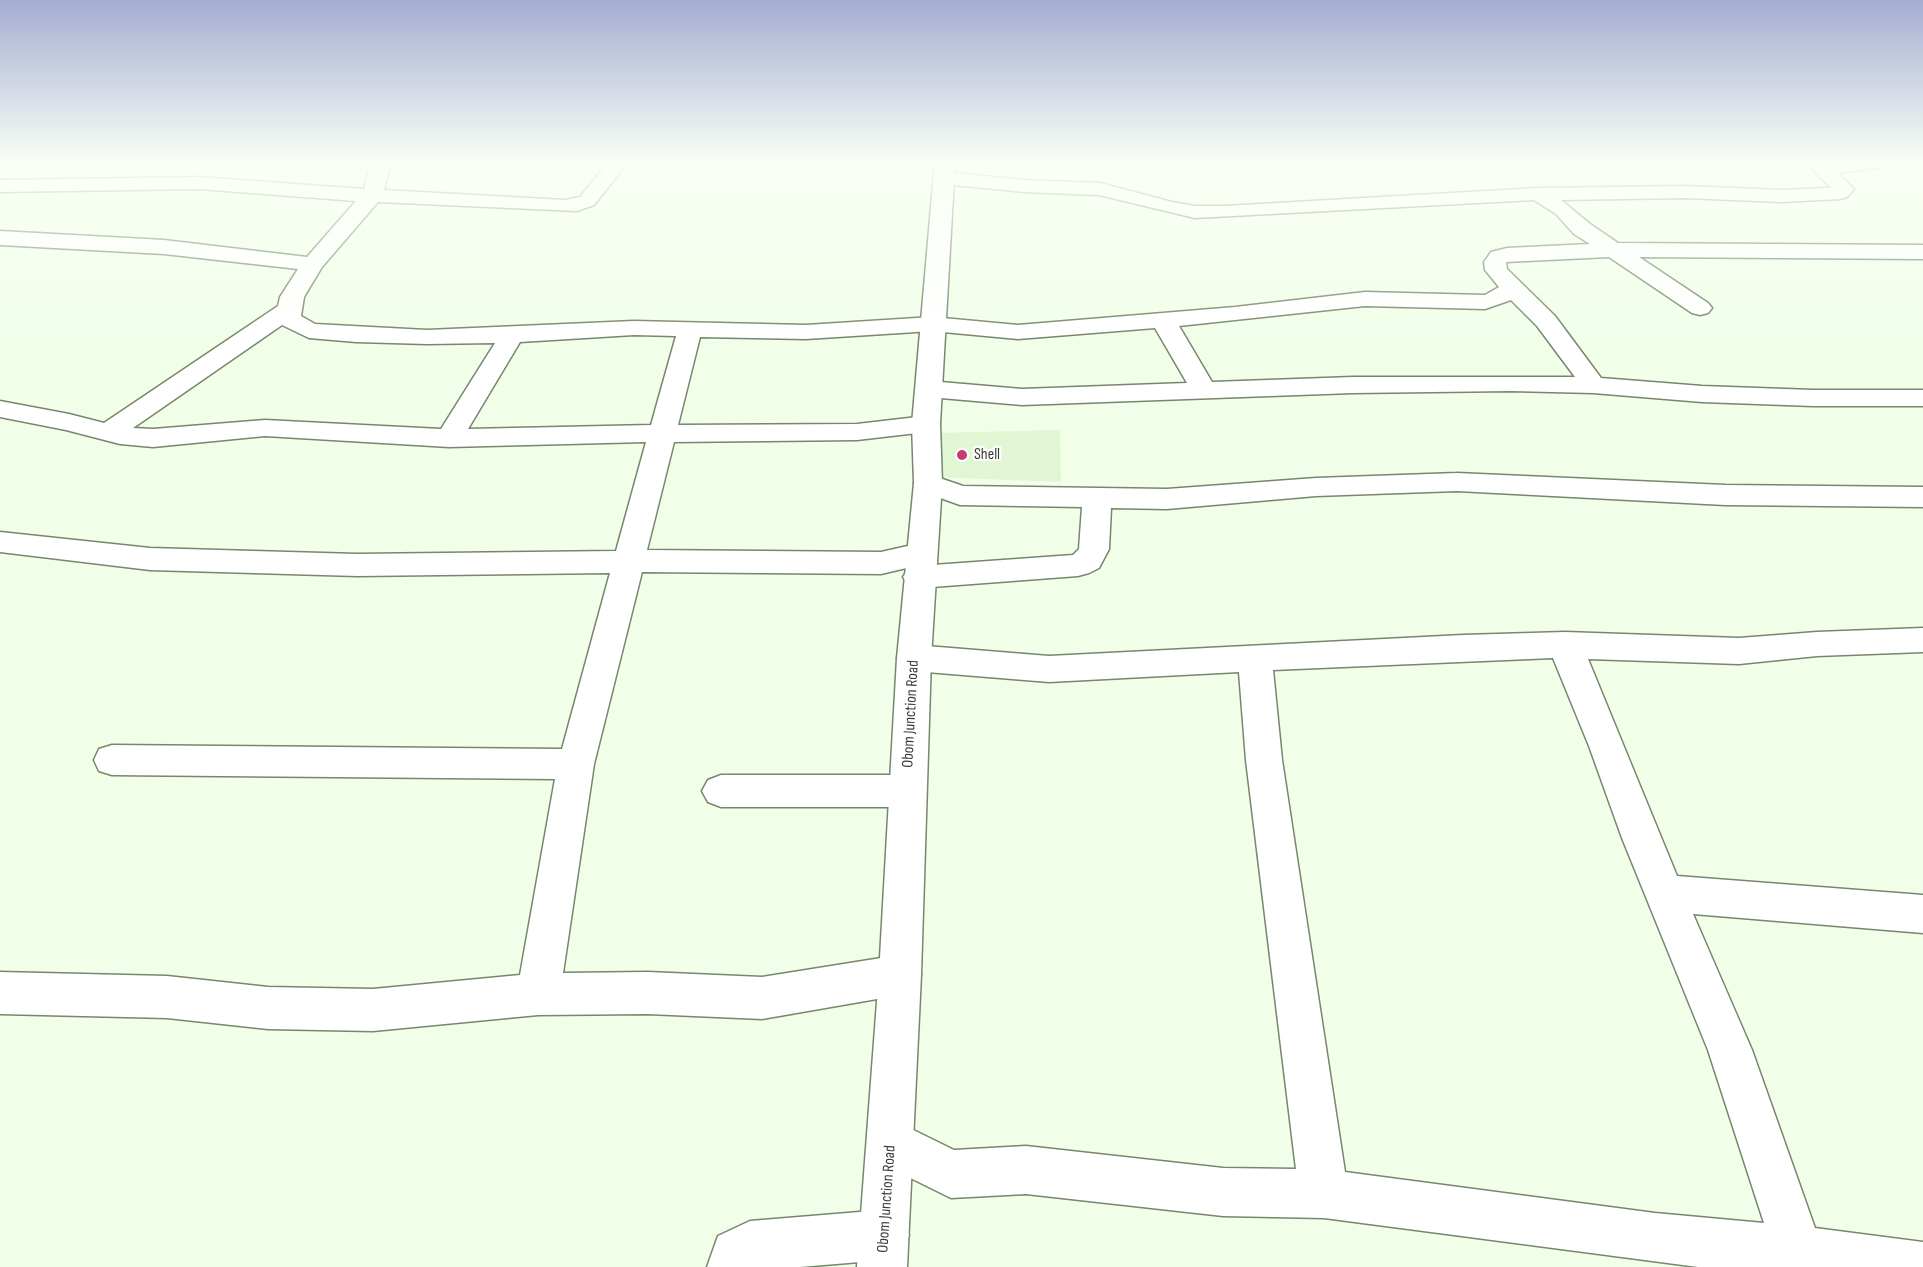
<!DOCTYPE html>
<style>
body{margin:0}
canvas{display:block;background:#f1ffe9}
</style>
<canvas width="1923" height="1267"></canvas>
<script>
const ctx = document.querySelector('canvas').getContext('2d');
ctx.lineJoin = 'round';
function fillPath(path, color) { ctx.fillStyle = color; ctx.fill(path, 'evenodd'); }
const shape = rows => new Path2D(rows.map(r => 'M' + r).join(''));
function strokePath(path, color, width, dash) { ctx.strokeStyle = color; ctx.lineWidth = width; ctx.lineCap = dash ? 'butt' : 'round'; ctx.setLineDash(dash || []); ctx.stroke(path); }
function label(font, color, halo, rows, align = 'center') {
  ctx.font = font + ' "Sofia Sans Condensed",sans-serif'; ctx.lineWidth = 4.5; ctx.setLineDash([]); ctx.textBaseline = 'middle'; ctx.strokeStyle = halo; ctx.fillStyle = color; for (const [text, x, y, turn = 0] of rows) {
    ctx.save(); ctx.translate(x, y); ctx.rotate((+turn || 0) * Math.PI / 180); ctx.textAlign = isNaN(turn) ? turn : align; if (halo) ctx.strokeText(text, 0, 0); ctx.fillText(text, 0, 0); ctx.restore();
  }
}
fillPath(shape([
 [1060,430,1061,482,931,477,931,433]
]), '#e1f7d4');
const minor = shape([
 [371,161,391,161,384,190,565,200,580,197,609,161,629,161,594,205,577,211,378,202,322,267,304,297,301,316,315,324,427,330,634,321,806,325,932,317,1018,325,1235,307,1365,292,1485,295,1499,287,1485,270,1484,262,1491,252,1507,248,1590,244,1574,234,1556,214,1534,200,1195,218,1099,195,1024,192,944,184,937,182,934,178,937,174,944,172,1024,180,1100,183,1172,202,1195,206,1225,206,1538,188,1685,186,1782,190,1827,188,1831,188,1812,169,1815,165,1839,161,1894,161,1891,165,1884,167,1838,173,1854,189,1847,197,1840,199,1782,202,1685,198,1561,200,1590,224,1618,243,1923,245,1923,259,1639,257,1708,303,1712,308,1708,313,1700,315,1692,313,1609,257,1506,262,1507,269,1555,316,1601,378,1702,386,1813,390,1923,390,1923,406,1813,406,1702,402,1593,393,1511,391,1353,393,1022,405,929,397,920,395,916,389,920,383,929,381,1022,389,1187,383,1155,328,1018,339,932,331,806,339,700,337,678,425,857,424,926,416,936,418,940,424,936,430,926,432,857,440,674,442,647,550,881,552,921,543,932,546,936,554,932,562,881,574,642,572,594,764,563,973,648,972,762,977,900,955,915,961,921,975,915,989,900,995,762,1019,648,1014,538,1015,373,1031,268,1029,167,1018,0,1014,0,972,167,976,268,987,373,989,520,975,555,779,112,775,99,771,94,760,99,749,112,745,562,749,610,573,357,576,150,570,0,552,0,532,150,548,357,554,616,551,646,442,449,447,265,436,153,447,120,444,66,430,0,417,0,401,69,414,104,423,278,306,280,297,298,269,164,254,0,245,0,231,164,240,307,257,356,201,199,189,0,192,0,180,199,177,364,189,371,161],
 [1511,300,1537,326,1575,377,1353,377,1212,382,1179,326,1365,306,1485,309,1511,300],
 [282,325,309,338,356,342,427,344,495,343,441,429,265,420,153,429,133,428,282,325],
 [634,335,676,336,651,425,468,429,520,342,634,335],
 [1457,473,1725,485,1923,487,1923,507,1725,505,1457,491,1316,496,1167,509,1111,508,1109,549,1099,568,1089,573,1078,576,919,588,908,585,903,577,908,569,919,566,1073,555,1079,549,1082,507,960,505,918,490,914,483,918,476,928,474,963,486,1167,489,1316,478,1457,473],
 [1923,628,1923,652,1817,656,1739,664,1588,659,1677,876,1923,895,1923,933,1693,914,1752,1050,1815,1228,1923,1242,1923,1267,1698,1267,1324,1218,1223,1216,1026,1194,951,1198,874,1160,867,1143,874,1126,891,1119,954,1150,1026,1146,1223,1168,1296,1169,1246,760,1239,672,1049,682,914,671,902,667,897,658,902,649,914,645,1049,656,1463,635,1565,632,1739,638,1817,632,1923,628],
 [1553,658,1589,746,1622,838,1708,1050,1764,1223,1655,1213,1345,1172,1282,760,1273,670,1553,658],
 [721,775,907,775,920,780,926,791,920,802,907,807,721,807,708,802,702,791,708,780,721,775],
 [884,1210,902,1217,909,1235,902,1253,884,1260,800,1267,707,1267,718,1236,750,1221,884,1210]
]);
const major = shape([
 [935,161,955,161,940,424,942,483,931,658,921,975,907,1267,857,1267,879,975,897,658,914,483,912,424,935,161]
]);
strokePath(minor, '#77866e', 3);
strokePath(major, '#77866e', 3);
fillPath(minor, '#fff');
fillPath(major, '#fff');
const sky = ctx.createLinearGradient(0, 0, 0, 338);
sky.addColorStop(0, '#a5add2');
sky.addColorStop(0.48, '#f9fff5');
sky.addColorStop(1, '#f9fff500');
ctx.fillStyle = sky;
ctx.fillRect(0, 0, 1923, 338);
for (const [x, y, r, color] of [
 [962,455,6,"#c63a6d"]
]) { const dot = new Path2D(); dot.arc(x, y, r, 0, 2 * Math.PI); ctx.fillStyle = color; ctx.fill(dot); strokePath(dot, '#fff', 2); }
label('16px', '#393f35', '#fff', [
 ["Shell",974,455]
], 'left');
label('16px', '#393f35', '#fff', [
 ["Obom Junction Road",911,714,-87],
 ["Obom Junction Road",887,1199,-86]
]);
</script>
